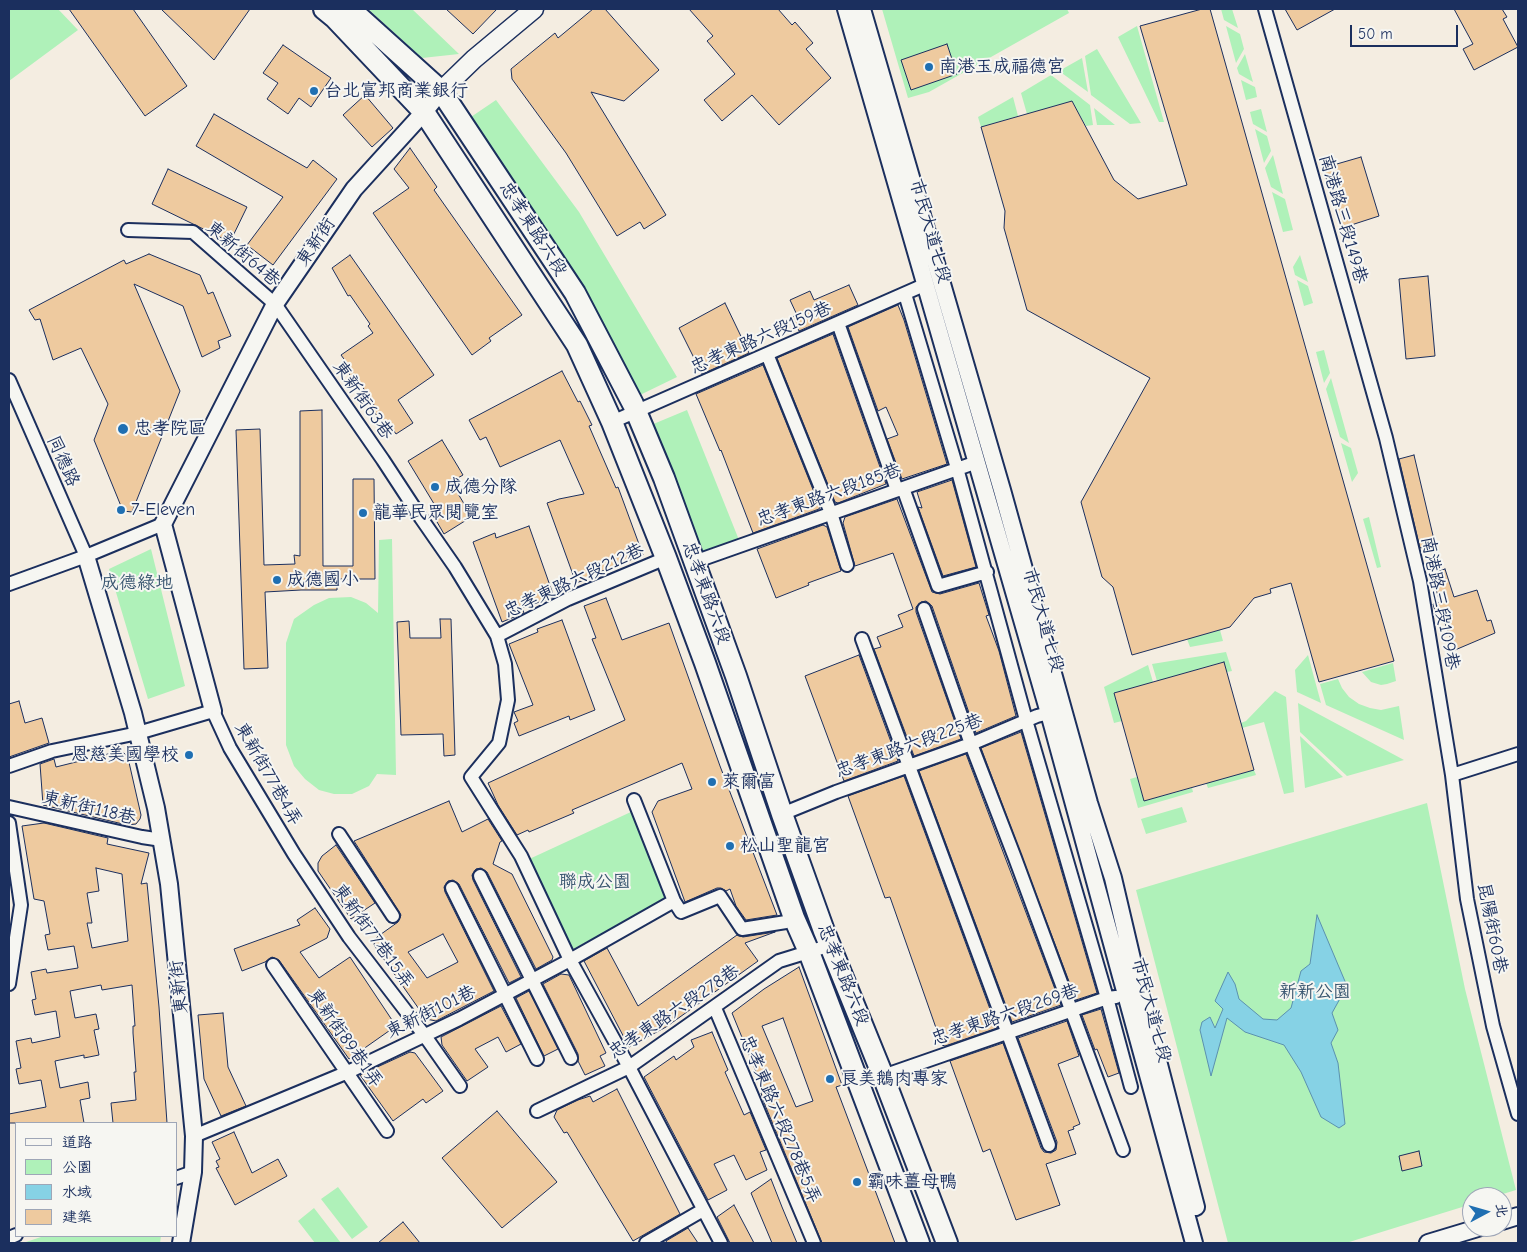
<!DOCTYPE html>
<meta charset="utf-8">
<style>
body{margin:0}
#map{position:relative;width:1527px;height:1252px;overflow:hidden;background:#f4ede1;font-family:"Comic Neue","LXGW WenKai TC",sans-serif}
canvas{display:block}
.frame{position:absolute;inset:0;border:10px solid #1b2f5e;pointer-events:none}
.legend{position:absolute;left:15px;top:1122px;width:162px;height:115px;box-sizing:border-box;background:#f6f6f2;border:1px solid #9ea6b7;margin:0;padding:6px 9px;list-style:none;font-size:15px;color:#1b2f5e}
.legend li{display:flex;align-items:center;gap:10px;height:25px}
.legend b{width:25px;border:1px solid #9ea6b7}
.north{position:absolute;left:1462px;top:1187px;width:50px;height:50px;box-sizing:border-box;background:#f6f6f2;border:1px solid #9ea6b7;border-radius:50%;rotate:84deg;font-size:14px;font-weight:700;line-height:20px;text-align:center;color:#1b2f5e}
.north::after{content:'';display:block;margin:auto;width:18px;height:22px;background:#1f6fb2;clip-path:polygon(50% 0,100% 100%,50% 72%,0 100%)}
.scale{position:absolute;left:1350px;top:25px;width:108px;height:22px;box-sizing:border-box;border:2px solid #1b2f5e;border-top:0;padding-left:6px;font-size:15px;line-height:18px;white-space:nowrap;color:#1b2f5e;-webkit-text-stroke:4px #f6f6f2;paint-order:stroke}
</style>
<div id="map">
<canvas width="1527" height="1252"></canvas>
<div class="frame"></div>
<ul class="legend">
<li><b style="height:6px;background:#f6f6f2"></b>道路</li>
<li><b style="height:14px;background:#aff1b9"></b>公園</li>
<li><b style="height:14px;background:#86d2e5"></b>水域</li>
<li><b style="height:14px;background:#eeca9f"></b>建築</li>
</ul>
<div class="north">北</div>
<div class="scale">50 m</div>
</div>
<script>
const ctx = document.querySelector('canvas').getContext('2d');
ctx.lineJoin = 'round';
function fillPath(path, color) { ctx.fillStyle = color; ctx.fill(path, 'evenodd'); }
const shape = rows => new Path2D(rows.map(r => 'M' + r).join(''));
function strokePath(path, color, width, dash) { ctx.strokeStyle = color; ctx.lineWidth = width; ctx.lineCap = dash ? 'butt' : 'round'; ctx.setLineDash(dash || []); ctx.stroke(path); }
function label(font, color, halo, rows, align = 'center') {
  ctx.font = font + ' "Comic Neue","LXGW WenKai TC",sans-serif'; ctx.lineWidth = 4; ctx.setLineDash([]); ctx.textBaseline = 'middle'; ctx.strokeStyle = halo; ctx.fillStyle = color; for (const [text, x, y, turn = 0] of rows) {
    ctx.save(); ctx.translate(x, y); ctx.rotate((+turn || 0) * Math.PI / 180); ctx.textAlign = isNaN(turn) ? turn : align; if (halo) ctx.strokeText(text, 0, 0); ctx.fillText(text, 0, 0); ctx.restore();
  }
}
fillPath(shape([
 [9,9,58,9,78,30,9,81],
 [368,9,412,9,459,54,422,58],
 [882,9,1067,9,1069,13,929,92,908,98],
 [1221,9,1232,9,1238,28,1224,20],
 [1137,26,1164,122,1159,122,1118,37],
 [1226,26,1240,34,1244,49,1236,63],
 [1097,49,1141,123,1130,124,1091,95,1085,56],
 [1245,54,1253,82,1239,74,1237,68],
 [1082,58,1088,92,1059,71],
 [1051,75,1090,105,1093,125,1086,126,1072,101,1027,114,1021,93],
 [1241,80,1255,87,1257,97,1246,100],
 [1013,97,1018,116,981,127,978,117],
 [496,100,579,212,677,377,640,395,581,289,468,119],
 [1094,108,1115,125,1097,125],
 [1261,109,1267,132,1253,124,1250,112],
 [1255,129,1267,136,1271,151,1264,163],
 [1273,155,1283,194,1271,187,1265,168],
 [1272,192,1285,199,1293,230,1283,232],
 [1300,255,1308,282,1295,275,1293,267],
 [1297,280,1308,286,1313,303,1304,306],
 [1324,350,1330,373,1324,383,1316,352],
 [1331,378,1349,443,1340,437,1326,389],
 [687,410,739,540,702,553,651,425],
 [1341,443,1351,448,1358,473,1352,482],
 [1369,517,1381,567,1377,568,1363,519],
 [392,539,396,775,377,774,369,786,352,794,334,794,319,790,305,779,294,766,286,745,286,643,294,619,314,605,329,598,351,597,366,603,378,613,379,540],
 [151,549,185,686,148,699,109,569],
 [1220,630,1223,641,1190,647,1187,639],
 [1226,652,1232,671,1227,672,1223,662,1157,681,1152,664],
 [1308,655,1321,703,1297,692,1295,670],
 [1393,663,1396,681,1387,684,1381,685,1371,682,1362,672],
 [1148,665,1153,682,1114,693,1122,721,1114,723,1104,687],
 [1338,679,1342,688,1349,697,1359,704,1370,708,1381,710,1399,706,1404,740,1326,705,1320,684],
 [1275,691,1286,697,1294,792,1284,794,1264,722,1242,728,1241,723,1246,721],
 [1298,703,1404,760,1347,776,1300,732],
 [1300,736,1343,777,1305,788],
 [1254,770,1256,775,1208,788,1206,783],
 [1137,777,1144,801,1192,788,1193,792,1138,808,1130,779],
 [1427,803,1465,989,1516,1190,1493,1197,1472,1197,1472,1204,1346,1243,1228,1243,1136,890],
 [1182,807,1187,822,1146,834,1141,819],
 [633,811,668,899,571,950,525,861],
 [338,1187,368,1227,352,1239,321,1199],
 [314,1208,341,1243,315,1243,298,1221],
 [44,1236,161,1236,160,1243,23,1243]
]), '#aff1b9');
const water = shape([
 [1317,915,1347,986,1332,1013,1338,1030,1331,1043,1338,1063,1345,1124,1339,1128,1321,1117,1301,1072,1284,1045,1245,1032,1227,1018,1211,1076,1200,1030,1202,1022,1210,1017,1215,1028,1223,1009,1215,1001,1228,972,1235,984,1239,999,1263,1019,1277,1020,1291,1008,1301,971,1310,964,1317,915]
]);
fillPath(water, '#86d2e5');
strokePath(water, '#5b91af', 1);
const building = shape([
 [69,9,133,9,187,86,145,116,69,9],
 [161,9,250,9,214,60,161,9],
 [446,9,497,9,473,34,446,9],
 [593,9,605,9,659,70,624,101,591,92,666,215,644,229,640,222,617,236,566,153,512,79,511,69,555,33,558,38,593,9],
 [689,9,778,9,792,25,795,22,813,43,806,49,831,78,779,125,752,95,722,121,704,100,735,74,707,41,713,36,689,9],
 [1202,9,1210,9,1394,661,1319,682,1291,583,1270,589,1271,593,1254,598,1230,627,1132,655,1113,587,1102,577,1081,502,1150,378,1027,310,1004,228,1005,211,981,127,1072,101,1114,180,1138,199,1187,185,1140,26,1202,9],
 [1285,9,1335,9,1297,30,1285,9],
 [1454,9,1502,9,1507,17,1503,19,1518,47,1474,70,1463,49,1473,44,1454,9],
 [947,44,957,74,911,90,901,60,947,44],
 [283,45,331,78,311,107,299,98,288,114,267,99,278,83,263,73,283,45],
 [365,95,393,128,372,147,343,115,365,95],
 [214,114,307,168,313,160,337,179,273,265,247,245,283,197,196,146,214,114],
 [410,148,437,187,434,190,522,315,489,338,491,341,472,355,373,213,409,188,394,169,410,148],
 [1361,157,1379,216,1342,228,1323,168,1361,157],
 [168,169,247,207,230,242,152,204,168,169],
 [149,254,200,275,208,294,213,292,231,336,218,341,220,348,202,357,183,306,134,284,180,391,132,512,123,511,94,440,108,404,81,348,53,360,40,319,35,320,29,310,124,260,126,264,149,254],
 [350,255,434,375,398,400,413,423,396,434,390,425,385,428,371,407,374,405,362,386,359,389,346,369,349,366,341,355,373,333,368,326,370,324,350,295,348,296,332,268,350,255],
 [1428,276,1435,356,1406,359,1399,279,1428,276],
 [849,285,858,305,799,331,792,317,797,315,790,300,810,291,814,300,849,285],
 [725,303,749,353,702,374,679,328,725,303],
 [898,305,904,320,947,464,902,479,887,439,898,435,886,407,878,411,848,327,898,305],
 [833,334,886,484,838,503,835,502,777,358,833,334],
 [763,365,820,507,819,509,753,533,721,450,720,451,696,394,763,365],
 [562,371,578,402,580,401,592,425,589,426,616,488,618,487,643,555,597,573,598,575,576,583,547,503,559,499,584,494,560,440,500,467,486,437,480,440,469,420,562,371],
 [322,410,323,566,353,566,353,479,374,479,375,579,337,579,337,590,301,590,265,592,268,668,244,669,236,430,260,429,264,565,295,564,294,555,300,556,300,411,322,410],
 [442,440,463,475,451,482,466,507,470,505,476,514,444,534,433,515,439,512,408,461,442,440],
 [1414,455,1435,544,1420,548,1399,459,1414,455],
 [952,480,976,567,943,576,918,507,922,508,917,492,952,480],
 [897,499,932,592,940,594,979,583,989,615,986,616,999,651,1016,716,976,733,932,606,926,601,921,602,916,607,916,612,961,739,914,756,874,649,881,647,877,637,903,627,898,615,913,609,893,553,855,566,843,523,845,517,897,499],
 [823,525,827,527,841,571,808,583,809,585,776,598,757,549,823,525],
 [529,526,554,597,522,608,524,613,502,622,473,542,495,533,496,538,529,526],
 [1445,569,1454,597,1477,590,1487,621,1491,620,1495,633,1455,650,1442,615,1437,617,1433,604,1440,602,1431,574,1445,569],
 [606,598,622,640,669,623,720,766,777,915,746,920,736,906,730,889,726,891,721,888,717,888,685,902,652,812,658,801,692,789,682,763,572,810,574,813,529,832,528,830,517,835,498,805,488,783,625,720,592,639,596,638,584,606,606,598],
 [440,619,451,619,455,755,444,756,443,734,401,735,397,622,409,621,410,638,441,638,440,619],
 [562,620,595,710,570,720,569,716,519,736,514,723,518,721,514,712,533,705,509,644,538,632,537,629,562,620],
 [859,655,898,761,844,781,805,676,859,655],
 [1224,662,1254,770,1144,801,1114,693,1224,662],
 [19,701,25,723,42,718,49,743,9,757,9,704,19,701],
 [1021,732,1097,993,1076,1000,981,748,1021,732],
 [120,751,125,754,128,758,141,815,140,819,136,824,127,825,43,805,40,764,54,759,56,767,120,751],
 [966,754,1061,1005,1012,1022,919,771,966,754],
 [904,776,997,1028,945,1046,942,1045,890,897,885,898,848,796,904,776],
 [449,801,462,832,488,819,502,841,500,842,493,864,512,874,553,957,552,960,536,969,487,872,481,868,476,869,472,875,473,880,521,977,509,983,459,884,453,880,448,881,444,887,445,892,494,991,436,1021,426,1019,376,948,374,944,377,937,398,922,401,915,354,841,449,801],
 [443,934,458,962,427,978,408,952,443,934],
 [44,823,108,838,107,844,149,853,141,884,147,883,159,1007,167,1123,113,1123,111,1103,136,1100,134,1072,136,1072,133,1033,133,1026,135,1026,132,985,102,990,101,985,70,991,75,1018,96,1014,99,1029,94,1030,99,1055,84,1058,84,1055,55,1061,60,1088,88,1082,90,1098,80,1100,84,1123,9,1123,9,1114,46,1107,41,1080,19,1084,16,1069,21,1068,16,1041,31,1038,32,1043,60,1037,56,1011,35,1015,32,1000,36,999,31,972,46,969,47,973,78,968,74,946,48,950,45,935,50,934,44,901,34,899,22,826,44,823],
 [96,868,122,874,128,941,92,948,87,923,92,923,87,893,99,891,96,868],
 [336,845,375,903,351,919,318,871,318,863,322,856,336,845],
 [315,908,330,929,327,938,300,952,319,978,350,957,396,1026,349,1059,279,960,272,957,265,962,242,971,234,949,300,925,297,920,315,908],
 [775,932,745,943,758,961,666,1027,629,1047,584,961,607,948,638,1006,737,935,743,937,775,932],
 [799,967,842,1085,836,1087,895,1243,822,1243,765,1105,761,1093,764,1091,732,1013,764,989,799,967],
 [783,1018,813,1101,796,1107,762,1026,783,1018],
 [561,974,569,975,606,1053,600,1056,605,1066,585,1075,578,1061,578,1054,543,984,561,974],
 [529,991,558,1049,544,1056,516,998,529,991],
 [501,1006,521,1044,506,1052,498,1037,475,1049,488,1067,467,1081,442,1045,441,1037,501,1006],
 [1101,1009,1119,1073,1108,1077,1097,1049,1095,1050,1082,1015,1101,1009],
 [223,1013,228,1067,246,1106,221,1116,204,1079,198,1015,223,1013],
 [1067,1021,1079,1056,1058,1064,1080,1124,1073,1127,1074,1129,1068,1131,1076,1154,1046,1164,1060,1205,1016,1220,990,1149,983,1152,950,1061,1003,1043,1041,1148,1044,1152,1051,1153,1056,1150,1057,1142,1018,1038,1067,1021],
 [712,1032,728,1070,725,1072,744,1115,750,1112,766,1150,760,1152,767,1170,746,1180,734,1155,714,1164,727,1190,708,1200,644,1077,674,1056,676,1060,694,1047,691,1040,712,1032],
 [410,1052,415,1053,443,1091,426,1103,423,1099,393,1121,360,1075,410,1052],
 [617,1089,680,1214,633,1241,567,1132,564,1133,554,1117,557,1110,578,1100,590,1096,593,1102,617,1089],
 [497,1111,557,1182,502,1228,442,1158,497,1111],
 [234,1132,252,1173,278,1159,287,1176,235,1205,216,1168,219,1167,216,1161,220,1159,212,1142,234,1132],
 [1419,1151,1422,1166,1402,1171,1399,1156,1419,1151],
 [771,1179,782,1207,797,1243,772,1243,751,1193,771,1179],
 [734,1205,754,1243,730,1243,717,1217,734,1205],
 [403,1222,420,1243,378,1243,403,1222],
 [688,1228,698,1243,667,1243,666,1241,688,1228]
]);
fillPath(building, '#eeca9f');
strokePath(building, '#1b2f5e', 1);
const minor = shape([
 [1265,9,1386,438,1420,581,1452,775,1467,899,1493,1026,1518,1114],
 [128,230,193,232,275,304,383,460,421,518,455,567,497,636,505,664,508,700,499,743,471,777,521,856,570,960,629,1067,721,1243],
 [905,294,957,468,1026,720,1107,998,1131,1087],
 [838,323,897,490],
 [767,354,831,513,847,565],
 [9,380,86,556],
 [612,422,924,285],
 [903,488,938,586,987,572],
 [694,562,977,462],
 [9,584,86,556,163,524],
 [924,609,971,744,1015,858,1123,1150],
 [497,636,568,599,666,558],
 [862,639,1049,1145],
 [9,766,52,751,138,733,213,711,230,748,294,854,349,937,425,1036,460,1086],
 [1452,775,1518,754],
 [634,800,674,901,681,912,720,896,742,929,786,922,794,918],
 [9,807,142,837,162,840],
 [782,814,836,792,971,744,1037,716,1049,713],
 [9,823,21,905,9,984],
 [339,834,393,916],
 [480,876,571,1058],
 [452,888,537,1059],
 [273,965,387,1131],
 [715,1008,814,1243],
 [883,1076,1107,998,1116,997],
 [537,1111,629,1067,779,961,831,945],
 [194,1136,348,1072,459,1019,570,960,674,901],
 [176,1178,193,1172],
 [9,1238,16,1235],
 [646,1243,703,1210]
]);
const tertiary = shape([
 [846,9,1049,713,1194,1243],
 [862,9,1002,490,1089,803,1113,878,1136,976,1196,1207],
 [86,556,133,713,156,808,169,884,194,1136,193,1172,181,1243],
 [213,711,163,524,275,304,354,189,424,112,441,91],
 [1502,1221,1518,1216],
 [1428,1243,1481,1227]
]);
const secondary = shape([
 [441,91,474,59,534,9]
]);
const primary = shape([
 [324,9,335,18,424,112,577,345,612,422,666,558,705,663,794,918,809,952,919,1243],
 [350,9,441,91,575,293,633,404,664,478,736,676,782,814,824,931,883,1076,947,1243]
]);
strokePath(minor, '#1b2f5e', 16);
strokePath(tertiary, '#1b2f5e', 20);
strokePath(secondary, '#1b2f5e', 21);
strokePath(primary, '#1b2f5e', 24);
strokePath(minor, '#f6f6f2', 12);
strokePath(tertiary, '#f6f6f2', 16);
strokePath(secondary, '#f6f6f2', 18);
strokePath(primary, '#f6f6f2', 20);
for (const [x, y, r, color] of [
 [929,67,5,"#1f6fb2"],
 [314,91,5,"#1f6fb2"],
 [123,429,6,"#1f6fb2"],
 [435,487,5,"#1f6fb2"],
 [121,510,5,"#1f6fb2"],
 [363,513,5,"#1f6fb2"],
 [277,580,5,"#1f6fb2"],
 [189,755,5,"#1f6fb2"],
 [712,782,5,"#1f6fb2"],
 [730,846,5,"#1f6fb2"],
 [830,1079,5,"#1f6fb2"],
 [857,1182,5,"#1f6fb2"]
]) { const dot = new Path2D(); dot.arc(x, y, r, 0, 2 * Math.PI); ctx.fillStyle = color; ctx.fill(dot); strokePath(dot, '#f6f6f2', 2); }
label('18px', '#1b2f5e', '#f6f6f2', [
 ["南港玉成福德宮",939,67],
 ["台北富邦商業銀行",324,91],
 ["忠孝院區",134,429],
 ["成德分隊",445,487],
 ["7-Eleven",131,510],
 ["龍華民眾閱覽室",373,513],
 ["成德國小",287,580],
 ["恩慈美國學校",179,755,"right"],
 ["萊爾富",722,782],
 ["松山聖龍宮",740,846],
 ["良美鵝肉專家",840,1079],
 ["霸味薑母鴨",867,1182]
], 'left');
label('18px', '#1b2f5e', '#f6f6f2', [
 ["南港路三段149巷",1343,219,74],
 ["忠孝東路六段",533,229,57],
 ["市民大道七段",930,231,74],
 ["東新街",316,242,-56],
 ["東新街64巷",243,254,40],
 ["忠孝東路六段159巷",761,338,-24],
 ["東新街63巷",363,400,55],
 ["同德路",63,461,66],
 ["忠孝東路六段185巷",829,495,-20],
 ["忠孝東路六段212巷",574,581,-25],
 ["忠孝東路六段",706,593,70],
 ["南港路三段109巷",1440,603,79],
 ["市民大道七段",1043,620,74],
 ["忠孝東路六段225巷",909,746,-20],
 ["東新街77巷4弄",268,774,60],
 ["東新街118巷",89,808,13],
 ["昆陽街60巷",1492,928,79],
 ["東新街77巷15弄",373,936,54],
 ["忠孝東路六段",843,975,68],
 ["東新街",179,987,-96],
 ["市民大道七段",1151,1010,75],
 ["東新街101巷",431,1012,-26],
 ["忠孝東路六段278巷",674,1012,-34],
 ["忠孝東路六段269巷",1005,1015,-19],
 ["東新街89巷1弄",345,1038,55],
 ["忠孝東路六段278巷5弄",780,1119,67]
]);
label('18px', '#395670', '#f6f6f2', [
 ["成德綠地",137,583],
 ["聯成公園",595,882],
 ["新新公園",1315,992]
]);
</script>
